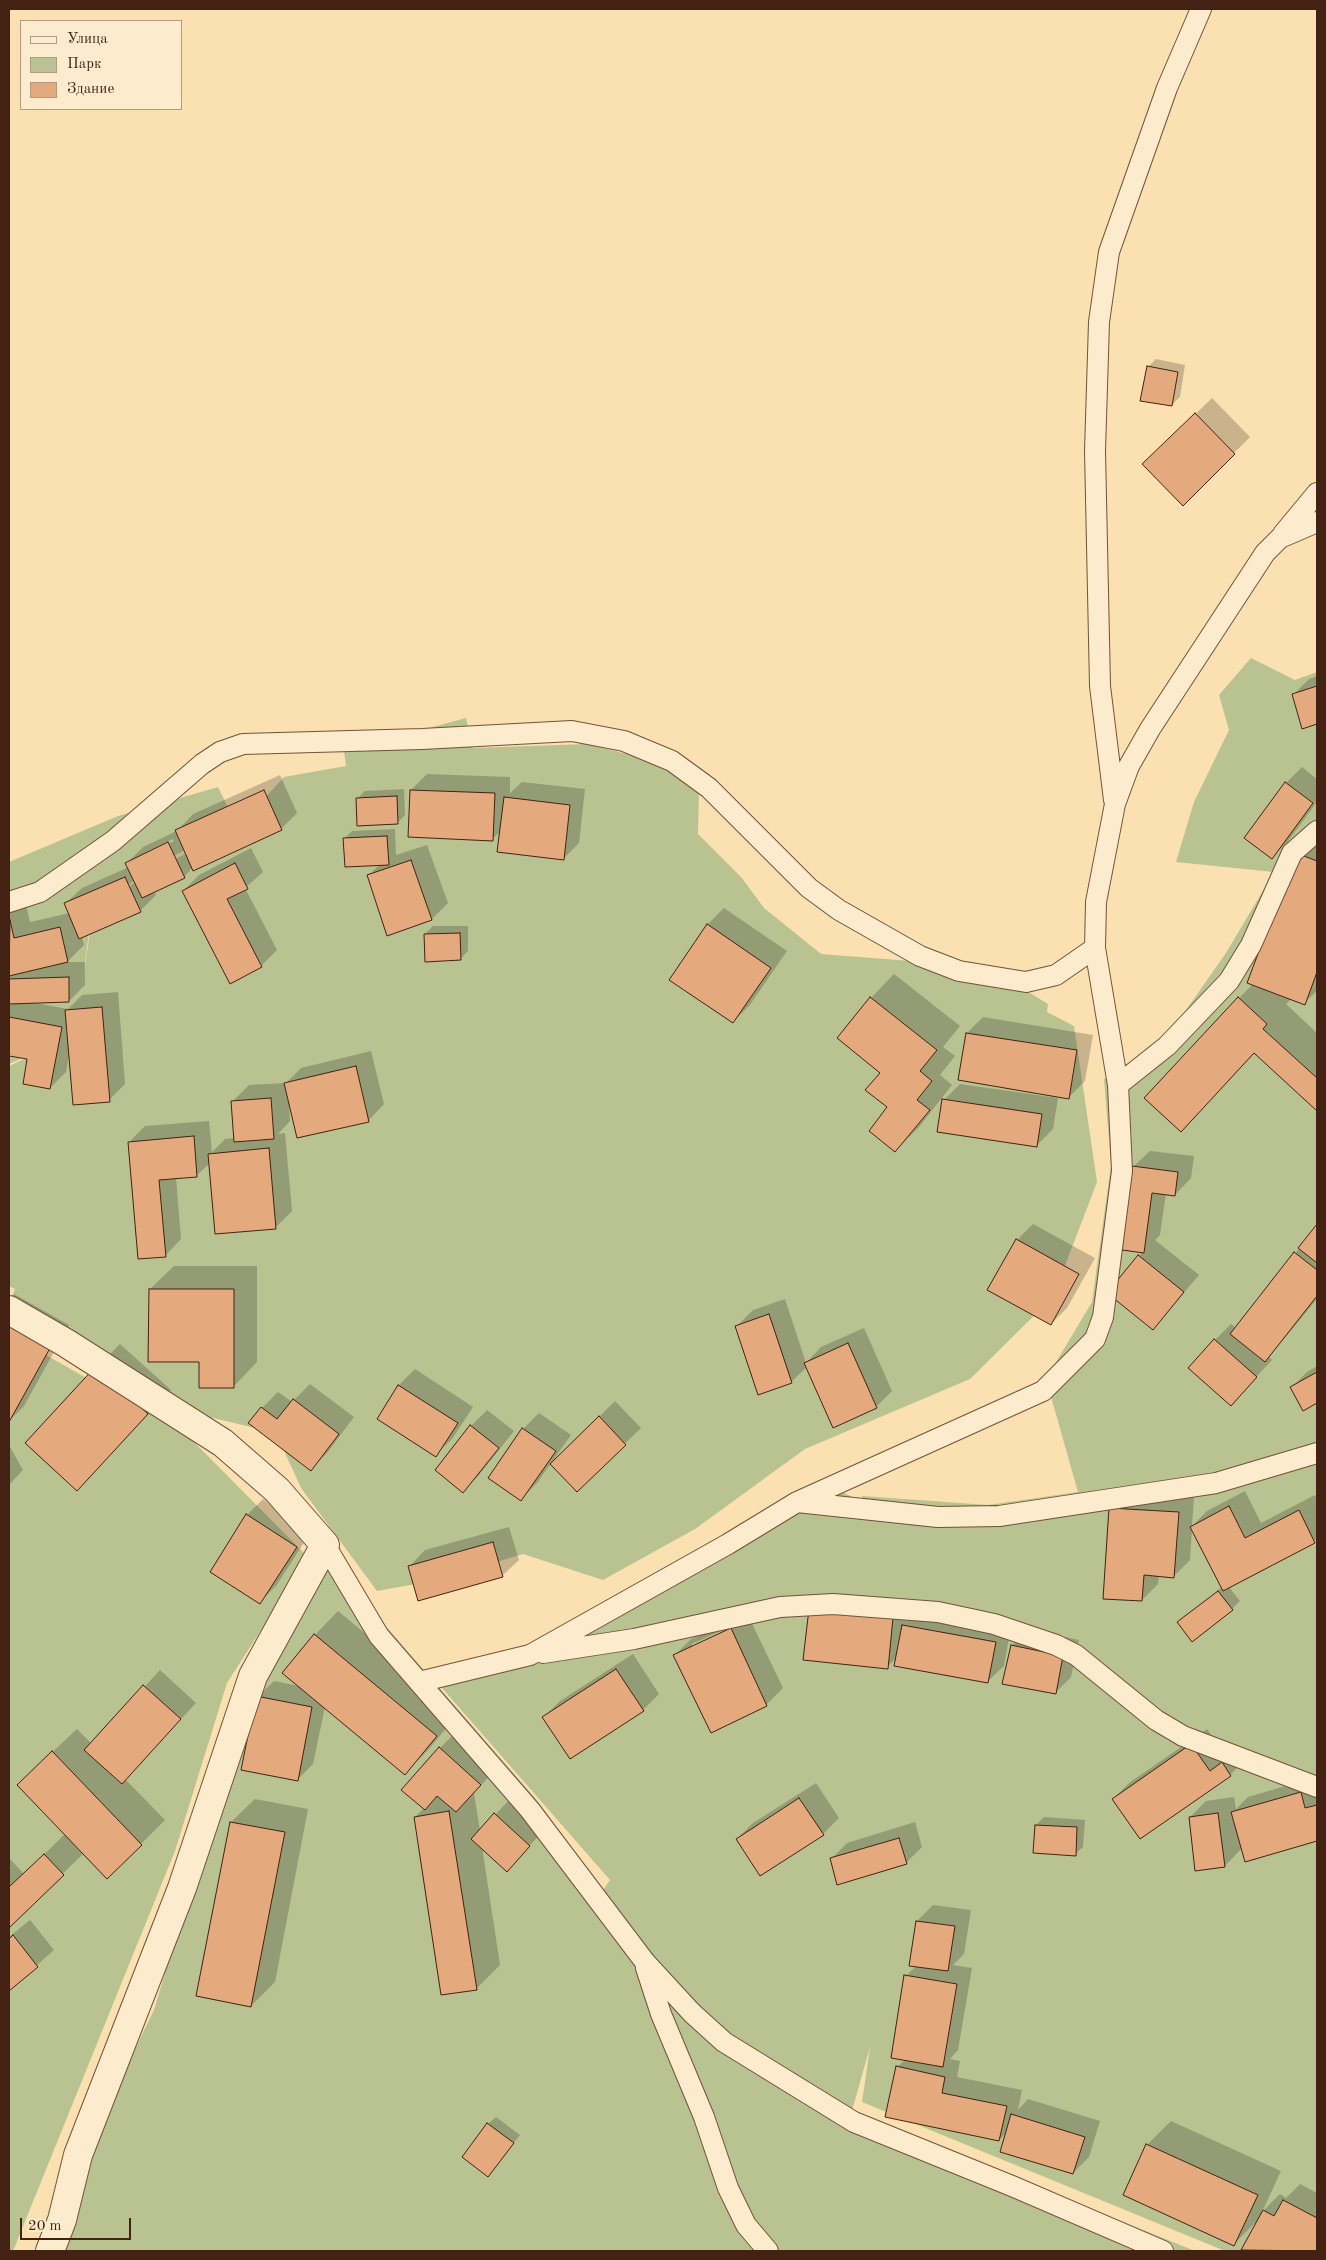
<!DOCTYPE html>
<meta charset="utf-8">
<style>
body{margin:0}
#map{position:relative;width:1326px;height:2260px;overflow:hidden;background:#fbe0b1;font-family:"Old Standard TT",serif}
canvas{display:block}
.frame{position:absolute;inset:0;border:10px solid #432213;pointer-events:none}
.legend{position:absolute;left:20px;top:20px;width:162px;height:90px;box-sizing:border-box;background:#fcebcc;border:1px solid #b29b82;margin:0;padding:6px 9px;list-style:none;font-size:15px;color:#432213}
.legend li{display:flex;align-items:center;gap:10px;height:25px}
.legend b{width:25px;border:1px solid #b29b82}
.scale{position:absolute;left:20px;top:2218px;width:111px;height:22px;box-sizing:border-box;border:2px solid #432213;border-top:0;padding-left:6px;font-size:15px;line-height:18px;white-space:nowrap;color:#432213;-webkit-text-stroke:4px #fcebcc;paint-order:stroke}
</style>
<div id="map">
<canvas width="1326" height="2260"></canvas>
<div class="frame"></div>
<ul class="legend">
<li><b style="height:6px;background:#fcebcc"></b>Улица</li>
<li><b style="height:14px;background:#b8c391"></b>Парк</li>
<li><b style="height:14px;background:#e4aa7e"></b>Здание</li>
</ul>
<div class="scale">20 m</div>
</div>
<script>
const ctx = document.querySelector('canvas').getContext('2d');
ctx.lineJoin = 'round';
function fillPath(path, color) { ctx.fillStyle = color; ctx.fill(path, 'evenodd'); }
const shape = rows => new Path2D(rows.map(r => 'M' + r).join(''));
function strokePath(path, color, width, dash) { ctx.strokeStyle = color; ctx.lineWidth = width; ctx.lineCap = dash ? 'butt' : 'round'; ctx.setLineDash(dash || []); ctx.stroke(path); }
fillPath(shape([
 [1251,658,1295,680,1317,672,1317,2251,1225,2251,862,2102,870,2047,851,2114,1016,2178,1195,2251,61,2251,92,2137,154,2010,196,1869,257,1683,336,1546,384,1624,536,1799,603,1890,610,1880,428,1672,565,1642,832,1488,862,1501,862,1496,988,1505,1078,1492,1046,1379,1092,1302,1111,1165,1104,1079,1165,1040,1226,953,1274,872,1176,862,1194,802,1229,730,1219,695],
 [466,718,473,748,587,744,666,764,699,786,698,834,741,877,764,908,821,954,988,967,1048,1004,1047,1012,1074,1026,1097,1182,1053,1297,970,1379,805,1449,695,1529,603,1580,523,1554,438,1580,377,1591,301,1488,276,1433,209,1417,205,1428,11,1299,15,1289,9,1286,9,1066,67,1039,9,1064,9,862,118,816,218,787,235,822,154,867,92,910,80,1001,93,910,154,870,238,827,284,777,346,766,344,751],
 [9,1334,187,1435,308,1557,227,1683,175,1851,13,2251,9,2251]
]), '#b8c391');
fillPath(shape([
 [1156,359,1185,365,1180,397,1172,405,1148,367],
 [1212,398,1250,437,1183,504,1144,464],
 [1317,676,1317,723,1303,727,1293,695,1309,679],
 [1302,767,1317,779,1317,802,1288,841,1272,857,1286,783],
 [427,774,510,777,510,793,522,782,585,789,579,843,563,859,501,831,492,839,411,790],
 [280,775,297,813,281,829,193,867,184,877,154,891,156,895,140,911,82,937,84,945,67,962,85,962,85,985,69,1001,35,1003,68,1009,82,995,118,992,125,1084,109,1100,69,1055,66,1072,50,1088,29,1058,9,1054,9,909,26,905,30,922,70,913,65,904,82,888,129,867,127,863,143,847,177,831,193,814],
 [173,839,174,841,144,855,144,853],
 [404,789,405,815,397,823,357,799,365,791],
 [395,829,396,855,427,845,448,903,432,919,368,876,380,864,344,839,352,831],
 [1317,834,1317,991,1304,1003,1292,998,1286,1004,1317,1033,1317,1109,1255,1052,1181,1130,1239,998,1253,984,1298,854],
 [251,848,263,872,245,888,277,950,261,966,183,891,199,875],
 [724,908,787,951,749,1006,733,1022,671,980,708,924],
 [433,926,468,926,468,951,460,959,425,934],
 [894,974,960,1026,943,1047,955,1056,940,1075,952,1085,919,1127,895,1151,871,998],
 [983,1017,1093,1035,1085,1081,1069,1097,959,1079,967,1033],
 [371,1051,384,1104,368,1121,289,1105,290,1121,278,1134,285,1133,292,1211,276,1227,210,1163,196,1176,176,1178,181,1239,165,1256,129,1142,145,1126,209,1121,212,1152,225,1139,235,1138,233,1101,249,1085,286,1083,301,1068],
 [960,1084,1058,1098,1053,1129,1037,1145,944,1100],
 [1150,1151,1194,1156,1191,1178,1175,1195,1166,1193,1160,1235,1155,1240,1199,1275,1153,1329,1109,1293,1143,1251,1133,1167],
 [1033,1224,1095,1258,1067,1308,1051,1324,1017,1240],
 [1317,1226,1317,1299,1269,1357,1272,1360,1231,1404,1215,1340,1231,1324,1236,1328],
 [174,1266,257,1266,257,1362,234,1386,150,1289],
 [14,1294,69,1325,24,1406,9,1421,9,1299],
 [785,1299,806,1363,821,1347,864,1328,892,1391,876,1407,807,1367,791,1382,737,1326,753,1310],
 [120,1344,171,1390,77,1490,97,1367],
 [1317,1366,1317,1401,1304,1409,1291,1388,1307,1372],
 [415,1369,473,1407,452,1439,435,1455,378,1418,399,1385],
 [310,1384,354,1417,327,1453,311,1469,262,1408,278,1392,292,1402],
 [615,1401,641,1428,577,1490,552,1464],
 [487,1410,514,1431,479,1475,463,1491,471,1426],
 [539,1413,571,1435,537,1483,521,1499,523,1429],
 [9,1445,23,1470,9,1485],
 [1245,1491,1261,1523,1315,1495,1317,1500,1317,1539,1229,1587,1240,1601,1232,1609,1179,1623,1222,1587,1192,1529,1190,1560,1174,1576,1159,1575,1158,1584,1142,1600,1110,1508,1126,1492,1194,1497,1192,1526,1207,1511],
 [263,1499,312,1530,276,1586,260,1602,247,1515],
 [509,1527,519,1560,502,1576,409,1567,425,1550],
 [826,1594,908,1603,906,1622,920,1609,1011,1626,1004,1666,987,1682,897,1657,887,1667,810,1610],
 [338,1611,460,1712,428,1750,405,1773,325,1707,313,1764,297,1780,258,1697,274,1681,299,1686,284,1673,315,1635],
 [747,1613,783,1688,767,1704,711,1731,675,1655,691,1639],
 [736,1624,737,1626,692,1647,692,1644],
 [1028,1629,1079,1640,1071,1677,1055,1693,1012,1646],
 [633,1654,659,1694,643,1710,544,1717,560,1701],
 [160,1670,196,1703,125,1779,165,1820,141,1844,84,1853,9,1926,9,1858,24,1874,66,1833,43,1761,77,1729,92,1744],
 [1207,1729,1226,1756,1246,1759,1230,1775,1113,1799,1129,1783],
 [456,1732,496,1769,474,1793,480,1831,511,1798,545,1829,507,1870,482,1847,500,1965,476,1989,415,1817,424,1808,440,1748],
 [1316,1777,1317,1839,1246,1860,1242,1848,1225,1866,1190,1817,1206,1801,1234,1797,1236,1809,1248,1797],
 [816,1783,839,1818,823,1834,737,1839,753,1823],
 [255,1799,308,1809,275,1982,251,2006,231,1822],
 [1044,1817,1085,1820,1083,1847,1075,1854,1036,1825],
 [915,1822,922,1847,906,1863,831,1859,847,1843],
 [933,1905,971,1910,964,1954,953,1965,972,1968,958,2050,950,2059,960,2061,957,2077,1022,2090,1018,2110,1028,2099,1100,2121,1089,2157,1073,2173,1008,2131,999,2140,897,2067,905,2060,906,1976,916,1966,917,1921],
 [30,1920,54,1950,9,1990,9,1937],
 [496,2117,520,2135,488,2175,488,2124],
 [1171,2121,1281,2171,1262,2212,1280,2194,1286,2198,1300,2184,1317,2193,1317,2251,1246,2251,1243,2250,1257,2221,1234,2244,1147,2145]
]), '#0003');
const building = shape([
 [1147,366,1178,372,1172,406,1140,401,1147,366],
 [1195,413,1235,454,1183,506,1142,464,1195,413],
 [1317,686,1317,724,1302,729,1292,694,1317,686],
 [1285,782,1313,803,1272,859,1244,838,1285,782],
 [264,790,282,830,193,871,175,830,264,790],
 [410,790,495,793,493,841,408,837,410,790],
 [397,796,398,824,357,826,356,798,397,796],
 [504,797,570,805,564,860,497,852,504,797],
 [387,836,389,865,345,867,343,838,387,836],
 [168,842,185,878,142,898,125,863,168,842],
 [1296,853,1317,861,1317,972,1305,1005,1247,983,1296,853],
 [411,860,432,920,387,936,367,875,411,860],
 [235,863,248,889,227,899,262,967,230,984,182,891,235,863],
 [125,877,141,912,79,939,64,903,125,877],
 [10,920,14,938,60,927,68,962,9,976,10,920],
 [707,924,771,968,733,1023,669,980,707,924],
 [460,933,461,960,425,962,424,934,460,933],
 [69,977,69,1002,9,1004,9,979,69,977],
 [870,997,937,1050,920,1071,932,1081,917,1100,930,1110,895,1152,869,1131,887,1107,865,1090,880,1073,837,1038,870,997],
 [1238,997,1267,1024,1263,1029,1317,1078,1317,1111,1254,1053,1181,1132,1144,1098,1238,997],
 [102,1007,110,1102,73,1105,65,1010,102,1007],
 [9,1017,62,1027,50,1089,23,1084,27,1059,9,1056,9,1017],
 [966,1033,1077,1050,1069,1099,958,1080,966,1033],
 [356,1066,369,1122,297,1138,284,1083,356,1066],
 [271,1098,274,1139,234,1142,231,1101,271,1098],
 [942,1099,1042,1114,1037,1147,937,1132,942,1099],
 [194,1136,197,1177,159,1180,166,1257,138,1259,128,1142,194,1136],
 [269,1148,276,1229,215,1234,208,1154,269,1148],
 [1132,1166,1178,1172,1175,1196,1152,1193,1144,1253,1122,1250,1132,1166],
 [1317,1224,1317,1263,1298,1248,1317,1224],
 [1016,1239,1079,1274,1051,1325,987,1290,1016,1239],
 [1294,1252,1317,1270,1317,1296,1265,1362,1230,1334,1294,1252],
 [1138,1255,1184,1292,1153,1330,1107,1293,1138,1255],
 [149,1289,234,1289,234,1388,199,1388,199,1362,148,1362,149,1289],
 [769,1314,792,1383,758,1395,735,1326,769,1314],
 [9,1316,54,1341,9,1422,9,1316],
 [1214,1339,1257,1377,1231,1406,1188,1368,1214,1339],
 [848,1343,877,1408,833,1428,804,1363,848,1343],
 [96,1366,148,1414,77,1491,25,1443,96,1366],
 [1317,1372,1317,1403,1303,1411,1290,1387,1317,1372],
 [398,1385,458,1423,436,1457,377,1419,398,1385],
 [293,1399,339,1434,311,1471,248,1423,261,1407,277,1419,293,1399],
 [599,1416,626,1445,577,1492,550,1464,599,1416],
 [470,1425,499,1448,463,1493,435,1470,470,1425],
 [522,1428,556,1451,521,1501,488,1478,522,1428],
 [1229,1506,1245,1538,1299,1510,1315,1543,1223,1591,1190,1527,1229,1506],
 [1109,1508,1179,1512,1174,1578,1144,1575,1142,1601,1103,1599,1109,1508],
 [246,1514,297,1547,260,1604,210,1572,246,1514],
 [493,1542,503,1577,418,1601,408,1566,493,1542],
 [1218,1591,1233,1610,1192,1642,1177,1622,1218,1591],
 [809,1609,893,1618,888,1669,803,1660,809,1609],
 [902,1625,996,1642,988,1683,894,1666,902,1625],
 [731,1628,767,1706,711,1733,673,1655,731,1628],
 [314,1634,437,1736,405,1775,282,1673,314,1634],
 [1011,1645,1063,1656,1056,1694,1002,1684,1011,1645],
 [616,1669,644,1711,570,1759,542,1717,616,1669],
 [143,1685,181,1719,122,1784,84,1750,143,1685],
 [256,1696,312,1707,298,1781,241,1770,256,1696],
 [1191,1744,1210,1771,1222,1762,1231,1776,1140,1839,1112,1799,1191,1744],
 [439,1747,481,1785,456,1812,437,1796,425,1810,401,1790,439,1747],
 [52,1751,142,1845,107,1879,17,1785,52,1751],
 [1301,1792,1305,1808,1317,1805,1317,1841,1245,1862,1231,1812,1301,1792],
 [799,1798,824,1835,760,1876,736,1839,799,1798],
 [449,1811,477,1990,441,1995,414,1817,449,1811],
 [494,1813,530,1846,507,1872,471,1839,494,1813],
 [1218,1813,1225,1867,1195,1871,1189,1817,1218,1813],
 [230,1822,285,1832,251,2007,196,1996,230,1822],
 [1035,1825,1077,1827,1076,1856,1033,1853,1035,1825],
 [899,1838,907,1864,837,1885,830,1858,899,1838],
 [44,1854,64,1875,9,1928,9,1887,44,1854],
 [916,1921,955,1926,948,1971,909,1966,916,1921],
 [13,1935,38,1967,9,1991,9,1939,13,1935],
 [904,1975,957,1984,943,2067,891,2058,904,1975],
 [896,2066,945,2077,942,2093,1007,2106,999,2141,885,2117,896,2066],
 [1011,2114,1085,2137,1073,2174,1000,2152,1011,2114],
 [487,2123,514,2143,488,2177,462,2157,487,2123],
 [1146,2144,1258,2195,1234,2246,1123,2195,1146,2144],
 [1283,2200,1317,2218,1317,2251,1241,2250,1263,2210,1274,2216,1283,2200]
]);
fillPath(building, '#e4aa7e');
strokePath(building, '#432213', 1);
const service = shape([
 [1283,534,1317,493],
 [1114,800,1100,686,1095,451,1099,322,1109,252,1167,88,1201,9],
 [9,902,40,892,113,841,202,764,220,752,243,744,422,739,572,731,624,741,672,761,709,788,809,888,839,910,920,956,959,971,1026,982,1056,975,1095,948],
 [1118,1085,1167,1046,1229,981,1251,945,1292,853,1317,831],
 [797,1502,938,1517,999,1516,1216,1483,1317,1453],
 [325,1545,379,1636,530,1810,645,1962,692,2013,724,2042,854,2122,1012,2186,1163,2251],
 [543,1653,634,1639,780,1607,833,1604,938,1612,994,1624,1056,1645,1076,1655,1156,1720,1183,1736,1317,1787],
 [419,1682,530,1655,728,1544,797,1502,1043,1391,1095,1339,1103,1317,1122,1171,1118,1085,1095,948,1096,902,1115,804,1129,766,1150,729,1265,553,1280,538,1317,522],
 [646,1968,661,2014,704,2117,728,2188,746,2225,768,2251]
]);
const minor = shape([
 [9,1310,66,1343,223,1443,277,1490,325,1545,253,1676,182,1888,78,2155,62,2220,50,2251]
]);
strokePath(service, '#71523a', 22);
strokePath(minor, '#71523a', 30);
strokePath(service, '#fcebcc', 20);
strokePath(minor, '#fcebcc', 28);
</script>
